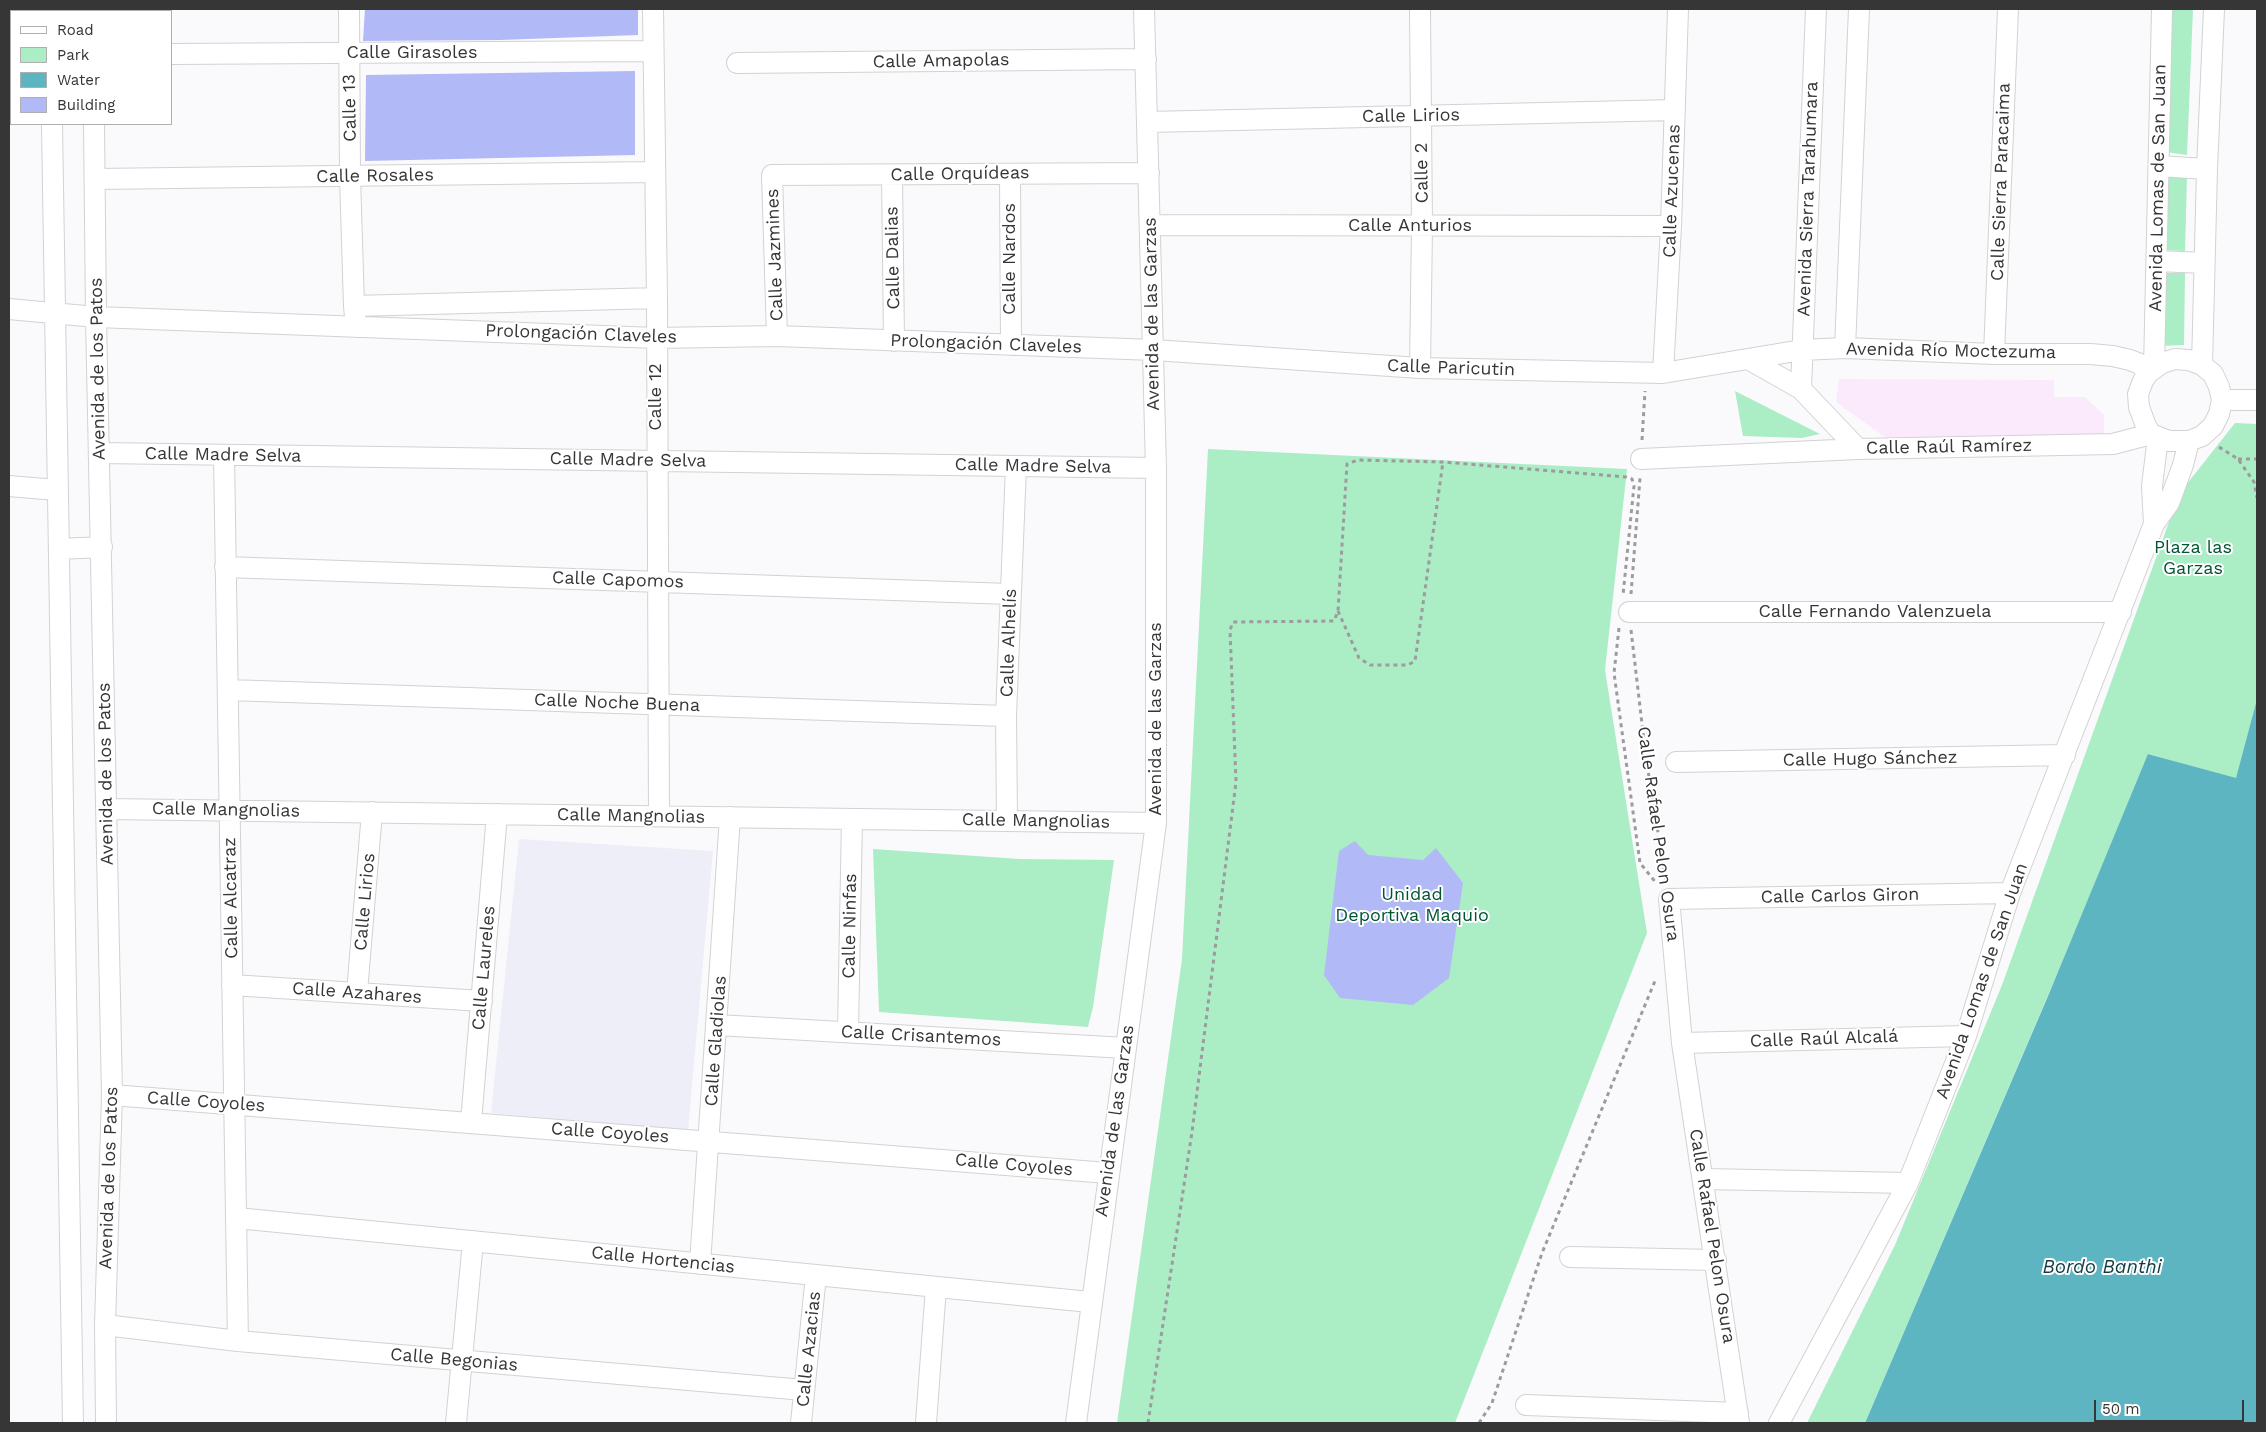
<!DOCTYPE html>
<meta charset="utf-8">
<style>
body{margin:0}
#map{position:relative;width:2266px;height:1432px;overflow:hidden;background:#fafafc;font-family:"Work Sans",sans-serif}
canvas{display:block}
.frame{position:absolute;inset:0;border:10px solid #363636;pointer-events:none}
.legend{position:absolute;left:10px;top:10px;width:162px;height:115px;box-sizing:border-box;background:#fff;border:1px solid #afafaf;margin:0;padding:6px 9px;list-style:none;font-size:15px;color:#363636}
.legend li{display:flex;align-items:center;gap:10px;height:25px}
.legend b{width:25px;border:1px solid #afafaf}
.scale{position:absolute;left:2094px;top:1400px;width:150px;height:22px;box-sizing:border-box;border:2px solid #363636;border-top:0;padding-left:6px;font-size:15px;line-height:18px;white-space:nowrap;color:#363636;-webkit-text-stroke:4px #fff;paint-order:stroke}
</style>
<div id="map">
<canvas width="2266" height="1432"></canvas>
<div class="frame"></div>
<ul class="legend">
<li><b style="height:6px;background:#fff"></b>Road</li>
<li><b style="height:14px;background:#abedc5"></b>Park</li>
<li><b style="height:14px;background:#5db5c2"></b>Water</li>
<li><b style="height:14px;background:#b1b9f6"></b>Building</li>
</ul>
<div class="scale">50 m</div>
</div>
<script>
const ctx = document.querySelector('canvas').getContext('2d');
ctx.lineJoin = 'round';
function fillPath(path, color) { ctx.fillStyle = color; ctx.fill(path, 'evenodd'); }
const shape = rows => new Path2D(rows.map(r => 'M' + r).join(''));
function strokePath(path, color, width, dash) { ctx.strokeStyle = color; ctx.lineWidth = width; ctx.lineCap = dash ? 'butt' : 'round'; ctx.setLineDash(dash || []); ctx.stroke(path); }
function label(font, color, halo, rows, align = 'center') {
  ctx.font = font + ' "Work Sans",sans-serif'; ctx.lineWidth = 4; ctx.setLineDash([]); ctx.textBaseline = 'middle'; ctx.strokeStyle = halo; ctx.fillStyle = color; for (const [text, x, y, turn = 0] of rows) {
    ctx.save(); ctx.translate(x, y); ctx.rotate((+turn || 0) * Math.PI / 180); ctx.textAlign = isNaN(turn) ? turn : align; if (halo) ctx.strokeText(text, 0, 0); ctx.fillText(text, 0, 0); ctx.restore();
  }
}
fillPath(shape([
 [1839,379,2054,380,2054,397,2085,397,2104,415,2104,438,1886,438,1836,402]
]), '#fbeafc');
fillPath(shape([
 [519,839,713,851,688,1130,491,1113]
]), '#edeef7');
fillPath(shape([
 [2172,9,2193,9,2187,155,2166,152],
 [2164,176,2187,177,2185,251,2162,250],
 [2161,273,2185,273,2184,345,2158,346],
 [1735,391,1810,429,1820,434,1802,438,1743,436],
 [2235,423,2257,424,2257,699,2236,779,2149,754,2055,979,1865,1423,1807,1423,1895,1245,2002,985,2179,494],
 [1208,449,1627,469,1605,670,1647,933,1455,1423,1117,1423,1182,959],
 [873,849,1020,859,1114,860,1093,1007,1088,1027,879,1012]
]), '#abedc5');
fillPath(shape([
 [2257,699,2257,1423,1865,1423,2048,996,2148,754,2236,778]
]), '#5db5c2');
fillPath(shape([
 [365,9,638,9,638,35,500,40,363,41],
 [635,71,635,155,365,161,366,75],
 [1355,841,1368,855,1423,860,1436,848,1463,883,1449,978,1413,1005,1340,998,1324,975,1339,851]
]), '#b1b9f6');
const minor = shape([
 [50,9,50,11],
 [92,9,92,11],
 [349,9,350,176,354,306,356,327],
 [653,9,657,298,659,816],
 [1420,9,1422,226,1420,368],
 [171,54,653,51],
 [737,63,1146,59],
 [1148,122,1675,110],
 [52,124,73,1423],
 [94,124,96,317,112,1095,105,1325,106,1423],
 [2159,166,2207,169],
 [1010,174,1011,345],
 [892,175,894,341],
 [95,179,654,172],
 [1150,225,1671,226],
 [2157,261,2204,263],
 [354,306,657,298],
 [9,309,96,317,656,338,777,336,1154,350,1420,368,1663,373,1802,350,1845,348,1994,354,2090,354,2113,356,2130,360,2140,364,2148,373],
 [777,336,772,175,1149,173],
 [1845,348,1859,9],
 [1994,354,2008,9],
 [1748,359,1801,389,1858,449,2113,444,2151,434],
 [2175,359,2189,360,2202,365,2213,374,2219,387,2222,400,2219,414,2213,426,2202,436,2189,441,2169,441,2151,434,2146,426,2139,407,2138,394,2143,381,2148,373,2162,363,2175,359],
 [2202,365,2207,169,2214,9],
 [2154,368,2162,9],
 [1663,373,1671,226,1678,9],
 [1801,389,1816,9],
 [2222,400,2257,400],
 [100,453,1156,468],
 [224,455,238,1341],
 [1641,459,1858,449],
 [9,486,57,490],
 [2154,524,2152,486,2158,437],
 [59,549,102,547],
 [225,567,1010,594],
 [1629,612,2121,612],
 [228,690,1006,716],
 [1676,762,2065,755],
 [107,809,1156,823],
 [1007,821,1006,716,1016,466],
 [232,985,482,1001],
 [357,992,372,812],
 [717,1025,1126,1048],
 [848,1032,852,819],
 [1682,1043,1966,1036],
 [112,1095,1108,1173],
 [471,1122,497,814],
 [1703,1179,1908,1183],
 [237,1218,1090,1302],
 [1570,1257,1716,1260],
 [700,1264,730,817],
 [105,1325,238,1341,804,1390],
 [1526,1405,1738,1413],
 [456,1423,473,1241],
 [801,1423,816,1275],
 [926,1423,936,1287],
 [1076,1423,1156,823,1156,468,1144,9],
 [1739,1423,1682,1043,1669,899,2010,893],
 [1779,1423,1908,1183,1966,1036,2010,893,2154,524,2169,503,2183,465,2189,441]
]);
strokePath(minor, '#d2d2d3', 22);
strokePath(shape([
 [1642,440,1645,391],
 [2219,447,2238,459,2254,482,2257,498],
 [2238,459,2257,459],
 [1631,594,1640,478],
 [1338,611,1359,658,1370,665,1408,665,1415,661,1443,462],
 [1619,628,1614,673,1640,863,1657,884],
 [1631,630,1646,758,1666,882],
 [1148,1423,1192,1132,1236,782,1230,630,1233,622,1334,621,1338,611,1347,464,1358,460,1443,462,1626,477,1632,479,1634,486,1623,595],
 [1479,1423,1492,1403,1542,1253,1655,981]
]), '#9c9c9d', 3, [4, 4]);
strokePath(minor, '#fff', 20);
label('18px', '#363636', '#fff', [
 ["Calle Girasoles",412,53],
 ["Calle Amapolas",941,61,-1],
 ["Calle 13",350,108,-91],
 ["Calle Lirios",1411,116,-1],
 ["Calle 2",1422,173,-91],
 ["Calle Orquídeas",960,174,-1],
 ["Calle Rosales",375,176,-1],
 ["Calle Sierra Paracaima",2001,182,-88],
 ["Avenida Lomas de San Juan",2158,188,-89],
 ["Calle Azucenas",1672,191,-88],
 ["Avenida Sierra Tarahumara",1808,199,-88],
 ["Calle Anturios",1410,226],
 ["Calle Jazmines",775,255,-92],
 ["Calle Dalias",893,258,-91],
 ["Calle Nardos",1010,259,-90],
 ["Avenida de las Garzas",1152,314,-91],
 ["Prolongación Claveles",581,334,2],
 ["Prolongación Claveles",986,344,2],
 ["Avenida Río Moctezuma",1951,351,1],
 ["Calle Paricutin",1451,368,2],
 ["Avenida de los Patos",98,369,-91],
 ["Calle 12",656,397,-90],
 ["Calle Raúl Ramírez",1949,447,-1],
 ["Calle Madre Selva",223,455,1],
 ["Calle Madre Selva",628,460,1],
 ["Calle Madre Selva",1033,466,1],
 ["Calle Capomos",618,580,2],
 ["Calle Fernando Valenzuela",1875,612],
 ["Calle Alhelís",1009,643,-88],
 ["Calle Noche Buena",617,703,2],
 ["Avenida de las Garzas",1156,719,-90],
 ["Calle Hugo Sánchez",1870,759,-1],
 ["Avenida de los Patos",106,774,-91],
 ["Calle Mangnolias",226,810,1],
 ["Calle Mangnolias",631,816,1],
 ["Calle Mangnolias",1036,821,1],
 ["Calle Rafael Pelon Osura",1658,834,82],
 ["Calle Carlos Giron",1840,896,-1],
 ["Calle Alcatraz",231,898,-91],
 ["Calle Lirios",365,902,-85],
 ["Calle Ninfas",850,926,-89],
 ["Calle Laureles",484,968,-85],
 ["Avenida Lomas de San Juan",1982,981,-71],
 ["Calle Azahares",357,993,4],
 ["Calle Crisantemos",921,1036,3],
 ["Calle Raúl Alcalá",1824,1039,-2],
 ["Calle Gladiolas",716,1041,-86],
 ["Calle Coyoles",206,1102,4],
 ["Avenida de las Garzas",1115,1121,-82],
 ["Calle Coyoles",610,1133,4],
 ["Calle Coyoles",1014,1165,5],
 ["Avenida de los Patos",109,1178,-88],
 ["Calle Rafael Pelon Osura",1712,1236,81],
 ["Calle Hortencias",663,1260,6],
 ["Calle Azacias",809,1349,-84],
 ["Calle Begonias",454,1360,5]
]);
label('18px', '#005532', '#fff', [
 ["Plaza las",2193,548],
 ["Garzas",2193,569],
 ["Unidad",1412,895],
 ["Deportiva Maquio",1412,916]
]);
label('italic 19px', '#113b41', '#fff', [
 ["Bordo Banthi",2102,1267]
]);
</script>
